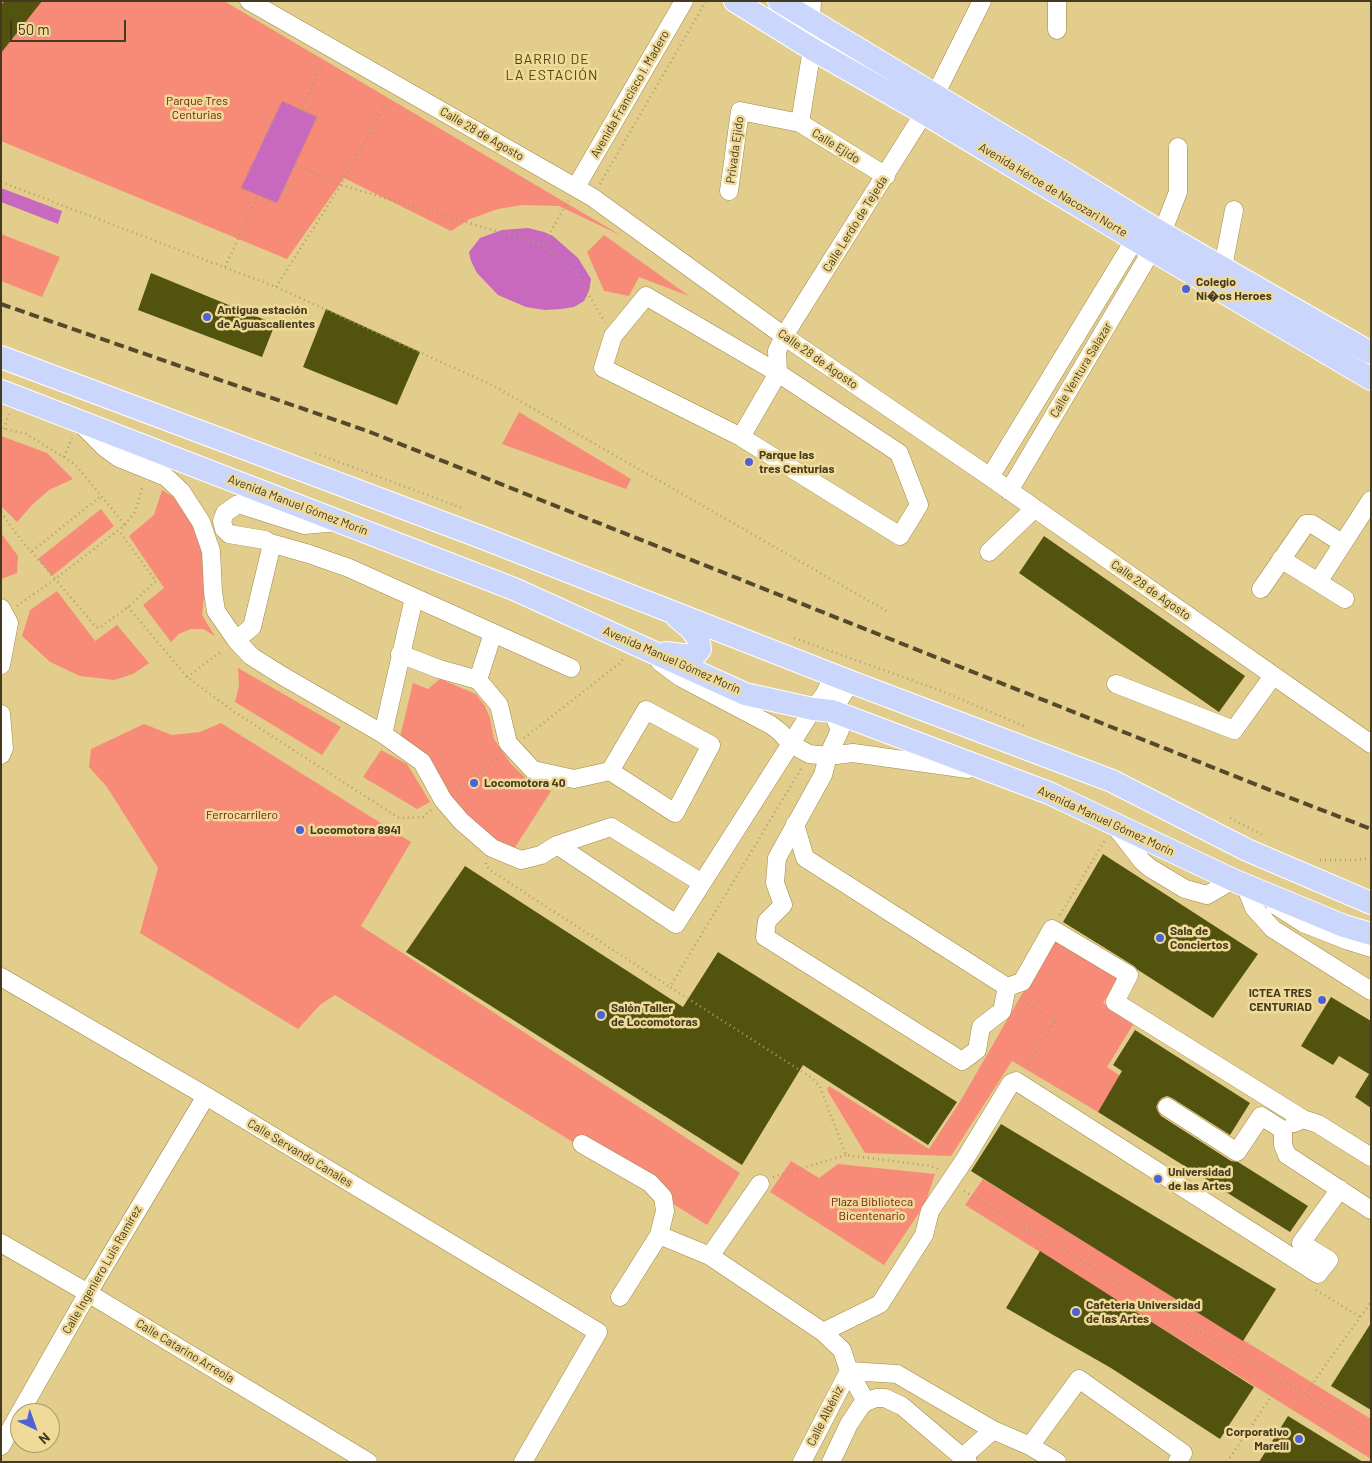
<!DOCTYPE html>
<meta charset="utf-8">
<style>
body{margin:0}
#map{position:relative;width:1372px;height:1463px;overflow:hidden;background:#e3cd8c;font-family:Barlow,sans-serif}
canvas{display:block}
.frame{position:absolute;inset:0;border:2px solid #433a1f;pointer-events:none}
.north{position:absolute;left:10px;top:1403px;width:50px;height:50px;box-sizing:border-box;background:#f0da99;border:1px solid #ab9a68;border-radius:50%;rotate:138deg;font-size:14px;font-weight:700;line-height:20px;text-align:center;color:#433a1f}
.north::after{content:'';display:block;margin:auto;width:18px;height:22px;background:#4d62d7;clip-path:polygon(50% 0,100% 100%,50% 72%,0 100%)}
.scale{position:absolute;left:10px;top:20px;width:116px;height:22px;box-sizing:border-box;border:2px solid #433a1f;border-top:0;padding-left:6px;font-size:15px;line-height:18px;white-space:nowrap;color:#433a1f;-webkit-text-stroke:4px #f0da99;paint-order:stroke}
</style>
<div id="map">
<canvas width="1372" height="1463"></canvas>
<div class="frame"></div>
<div class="north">N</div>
<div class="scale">50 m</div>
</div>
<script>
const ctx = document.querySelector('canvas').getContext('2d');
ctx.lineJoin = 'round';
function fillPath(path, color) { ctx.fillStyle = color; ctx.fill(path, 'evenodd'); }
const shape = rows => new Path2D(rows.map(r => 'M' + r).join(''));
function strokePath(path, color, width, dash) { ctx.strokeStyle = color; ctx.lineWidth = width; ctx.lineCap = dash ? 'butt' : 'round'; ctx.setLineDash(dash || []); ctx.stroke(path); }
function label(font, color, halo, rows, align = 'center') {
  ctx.font = font + ' Barlow,sans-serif'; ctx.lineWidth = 5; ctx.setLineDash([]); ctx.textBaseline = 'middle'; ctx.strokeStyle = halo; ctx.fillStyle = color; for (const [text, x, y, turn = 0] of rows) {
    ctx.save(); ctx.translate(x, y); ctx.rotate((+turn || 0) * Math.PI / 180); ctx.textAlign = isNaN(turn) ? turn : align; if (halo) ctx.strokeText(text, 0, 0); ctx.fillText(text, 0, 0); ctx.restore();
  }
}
fillPath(shape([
 [1,1,224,1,622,236,559,206,523,205,498,209,470,219,451,231,344,178,287,259,1,141],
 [1,234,60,257,42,297,1,281],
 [604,235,689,296,639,277,629,296,604,291,587,252],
 [519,412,631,479,626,489,502,444],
 [1,436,47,453,73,479,49,490,32,505,17,522,1,506],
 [162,490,177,499,190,516,200,540,204,562,205,588,202,615,215,636,203,629,191,629,179,634,171,642,143,605,164,588,129,536,154,515],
 [101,509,114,526,52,576,38,559],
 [1,533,18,556,17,573,1,579],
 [57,591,95,641,117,625,149,663,133,674,114,680,80,676,50,662,22,636,30,610],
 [238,668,341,727,322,755,235,702,239,686],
 [440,679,476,694,485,706,490,718,494,739,511,764,531,783,551,791,514,849,490,839,455,810,400,737,413,683,428,689],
 [221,723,411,842,361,926,740,1173,707,1225,335,995,320,1005,298,1029,140,933,158,868,107,787,89,767,91,749,144,724,172,735,200,732],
 [381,750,407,764,430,802,417,809,363,777],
 [1053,940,1118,978,1103,1003,1134,1023,1107,1067,1167,1107,1161,1115,1114,1086,1098,1112,1012,1061,951,1156,865,1153,827,1090,829,1086,929,1149,961,1100],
 [791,1161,819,1178,838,1164,935,1174,925,1204,884,1265,770,1192],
 [983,1179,1371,1419,1371,1459,965,1205]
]), '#f78b78');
fillPath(shape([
 [282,101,317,117,277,203,241,188],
 [1,188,62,211,58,224,1,202],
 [528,228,544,232,553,236,578,258,591,279,589,291,584,301,574,307,561,309,545,310,526,307,498,295,477,273,471,261,469,252,480,238,502,230]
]), '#c968bf');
fillPath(shape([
 [5,1,42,1,1,53,1,5],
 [151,273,275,324,262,357,138,310],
 [326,309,420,352,397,405,303,367],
 [1044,536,1245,676,1219,712,1019,573],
 [1103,854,1258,954,1213,1018,1138,970,1134,966,1063,922],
 [465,866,683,1007,718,952,957,1102,928,1145,803,1065,742,1165,406,952],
 [1331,997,1371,1021,1371,1108,1355,1097,1369,1074,1339,1056,1333,1065,1301,1046],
 [1135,1030,1250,1103,1230,1135,1172,1098,1167,1096,1162,1098,1158,1102,1156,1107,1158,1112,1161,1116,1231,1161,1238,1162,1308,1206,1290,1232,1098,1112,1122,1071,1113,1065],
 [1001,1124,1276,1289,1243,1341,971,1171],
 [1040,1251,1254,1387,1220,1439,1111,1368,1006,1308],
 [1371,1323,1371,1410,1331,1386],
 [1288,1416,1363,1462,1259,1462]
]), '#51530e');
const minor = shape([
 [249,1,592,197,784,336,990,477,1371,744],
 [811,20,812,1],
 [1057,30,1057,1],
 [935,95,982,1],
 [800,123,812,49],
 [576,187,684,1],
 [729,191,740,111,800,123,886,176],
 [1162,233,1178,192,1178,147],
 [1223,267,1234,210],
 [646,296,778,373,899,453,919,505,900,536,741,437,603,368,613,336,646,296],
 [81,424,104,447,119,458,166,477,181,491,201,522,211,551,213,592,216,611,236,640,251,656,281,675,383,734,422,762,443,800,461,821,492,848,521,860,541,855,557,845,611,827,702,883],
 [741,437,778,373,777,351,784,336,924,113],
 [990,477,1135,239],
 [1009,491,1152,250],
 [339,522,304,525,238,504,225,513,222,521,224,529,229,534,265,540,270,543,309,554,349,568,571,668],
 [989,552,1034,509],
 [1281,559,1345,599],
 [1318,582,1371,500],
 [1261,589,1306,524,1312,524,1342,543],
 [1,608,9,623,1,665],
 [236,640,252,627,271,548,270,543],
 [400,654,439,669,478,680,499,705,508,743,533,770,574,779,610,771,675,813,711,745,646,710,610,771],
 [660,662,680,677,771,725,780,732,791,744,809,754,828,756,853,753,968,769],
 [478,680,493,633],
 [851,682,832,711,840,730,828,756,823,775,777,858,775,883,783,905,767,921,765,937,962,1061,977,1050,981,1027,1002,1011,1007,987],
 [1116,684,1234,730,1273,676],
 [1,714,4,748,1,755],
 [383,734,414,598],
 [795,824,805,858,1007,987],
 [1114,825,1142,861,1150,868,1185,889,1207,895,1233,880],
 [557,845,676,924,813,709,824,695,834,675],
 [1244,883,1254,908,1273,929,1371,991],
 [1275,905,1303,923,1349,941,1371,948],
 [1,977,206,1096,598,1332,523,1462],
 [1007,987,1022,982,1052,929,1129,975,1115,1002,1303,1119],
 [1167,1107,1237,1152,1261,1116,1283,1130],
 [1294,1123,1303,1119,1318,1124,1371,1157],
 [1283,1130,1283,1145,1287,1155,1371,1210],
 [582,1144,650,1183,663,1197,665,1211,659,1235,620,1297],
 [659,1235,710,1256,823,1332,842,1350,849,1371,866,1402],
 [1,1243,88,1293,368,1462],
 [710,1256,760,1184],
 [823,1332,880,1304,924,1235,930,1211,965,1159,1011,1083,1016,1081,1318,1274,1329,1260,1301,1243,1340,1189],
 [849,1371,897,1374,993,1430,1030,1446,1057,1462],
 [1,1446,88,1293,206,1096],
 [1030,1446,1079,1379,1183,1453,1177,1462],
 [963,1457,993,1430],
 [802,1462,849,1371],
 [831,1462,849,1424,861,1406,866,1402,876,1398,885,1398,902,1406,968,1462]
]);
const major = shape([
 [735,1,812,49,924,113,1152,250,1371,379],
 [779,1,1063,172,1162,233,1371,353],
 [1,357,478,536,851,682,1112,781,1247,850,1371,903],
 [1,391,514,589,745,694,813,709,832,711,1049,793,1233,880,1344,926,1371,934],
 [666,653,690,656,696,654,700,649,698,639,692,630,677,617]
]);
strokePath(minor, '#9f894a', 19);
strokePath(major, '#fff', 24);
strokePath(shape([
 [296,164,341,185,543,245,576,274,605,322],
 [1,182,276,287,492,385,890,613],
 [600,184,706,1],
 [258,195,241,188,282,101,301,110],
 [543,245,568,201],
 [225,267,258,195,277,203,317,117,301,110,323,62],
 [276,287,341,185,388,99],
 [1,428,26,434,75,464,125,525],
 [4,429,9,414],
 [315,453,462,508],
 [64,457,72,438],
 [1,512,17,535,55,579,96,627,99,628,128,607,156,581,118,530],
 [32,551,101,496],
 [17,606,55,579,125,525,135,512,143,485],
 [128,607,187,677,233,711,399,818,423,817,431,810],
 [794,638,939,690,1026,727],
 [187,677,223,650],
 [524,738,620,663,623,659],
 [801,769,670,987,812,1078,820,1087,846,1155,931,1166,938,1169],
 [456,790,500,756],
 [1230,818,1263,835],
 [1320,860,1354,860,1371,858],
 [486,863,486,866,493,872,670,987],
 [1060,915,1105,840],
 [1021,998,1021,1000,1056,1020,1025,1068],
 [773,1177,846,1155],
 [964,1191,1305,1394,1371,1435],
 [1316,1290,1360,1317],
 [1305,1394,1371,1302],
 [1227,1462,1281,1382]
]), '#b09e69', 2.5, [1, 4]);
strokePath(minor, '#fff', 18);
strokePath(major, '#cad6fb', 22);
strokePath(shape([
 [1,304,370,432,1257,785,1371,829]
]), '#544a2b', 4, [10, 5]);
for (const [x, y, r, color] of [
 [1186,289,5,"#4d62d7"],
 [207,317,5,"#4d62d7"],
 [749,462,5,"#4d62d7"],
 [474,783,5,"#4d62d7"],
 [300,830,5,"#4d62d7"],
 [1160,938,5,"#4d62d7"],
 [1322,1000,5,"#4d62d7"],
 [601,1015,5,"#4d62d7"],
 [1158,1179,5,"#4d62d7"],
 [1076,1312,5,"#4d62d7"],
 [1299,1439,5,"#4d62d7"]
]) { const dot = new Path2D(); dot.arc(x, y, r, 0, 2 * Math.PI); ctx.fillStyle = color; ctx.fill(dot); strokePath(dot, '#f0da99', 2); }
label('12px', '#433a1f', '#f0da99', [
 ["Avenida Francisco I. Madero",630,94,-60],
 ["Calle 28 de Agosto",482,134,30],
 ["Calle Ejido",836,146,32],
 ["Privada Ejido",735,150,-82],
 ["Avenida Héroe de Nacozari Norte",1053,190,31],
 ["Calle Lerdo de Tejeda",855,224,-58],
 ["Calle 28 de Agosto",818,359,35],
 ["Calle Ventura Salazar",1081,370,-59],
 ["Avenida Manuel Gómez Morín",298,505,21],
 ["Calle 28 de Agosto",1151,590,35],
 ["Avenida Manuel Gómez Morín",672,660,24],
 ["Avenida Manuel Gómez Morín",1106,821,25],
 ["Calle Servando Canales",300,1153,31],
 ["Calle Ingeniero Luis Ramírez",102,1270,-60],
 ["Calle Catarino Arreola",185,1351,31],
 ["Calle Albéniz",825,1416,-63]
]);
label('12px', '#712115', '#f0da99', [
 ["Parque Tres",197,101],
 ["Centurias",197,115],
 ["Ferrocarrilero",242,815],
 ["Plaza Biblioteca",872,1202],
 ["Bicentenario",872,1216]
]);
label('bold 12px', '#433a1f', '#f0da99', [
 ["Colegio",1196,282],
 ["Ni�os Heroes",1196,296],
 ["Antigua estación",217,310],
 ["de Aguascalientes",217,324],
 ["Parque las",759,455],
 ["tres Centurias",759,469],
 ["Locomotora 40",484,783],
 ["Locomotora 8941",310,830],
 ["Sala de",1170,931],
 ["Conciertos",1170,945],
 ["ICTEA TRES",1312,993,"right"],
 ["CENTURIAD",1312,1007,"right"],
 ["Salón Taller",611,1008],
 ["de Locomotoras",611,1022],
 ["Universidad",1168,1172],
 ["de las Artes",1168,1186],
 ["Cafeteria Universidad",1086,1305],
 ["de las Artes",1086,1319],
 ["Corporativo",1289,1432,"right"],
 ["Marelli",1289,1446,"right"]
], 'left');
ctx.letterSpacing = '1px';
label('14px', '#51420f', '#f0da99', [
 ["BARRIO DE",552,59],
 ["LA ESTACIÓN",552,75]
]);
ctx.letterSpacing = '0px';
</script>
